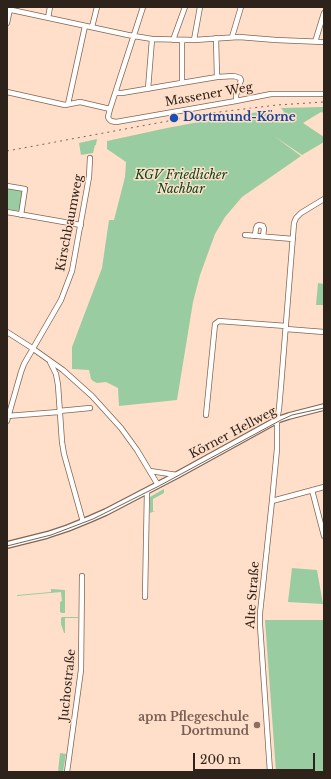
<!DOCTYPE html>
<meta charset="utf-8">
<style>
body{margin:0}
#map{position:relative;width:331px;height:779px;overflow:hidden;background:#ffdfc9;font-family:"Libre Baskerville",serif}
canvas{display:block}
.frame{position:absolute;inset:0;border:8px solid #2e231a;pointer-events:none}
.scale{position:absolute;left:193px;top:753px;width:122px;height:18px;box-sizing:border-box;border:2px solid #2e231a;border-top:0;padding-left:5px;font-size:12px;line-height:14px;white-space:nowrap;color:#2e231a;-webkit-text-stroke:3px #ffdfc9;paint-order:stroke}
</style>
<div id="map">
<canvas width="331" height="779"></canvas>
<div class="frame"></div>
<div class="scale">200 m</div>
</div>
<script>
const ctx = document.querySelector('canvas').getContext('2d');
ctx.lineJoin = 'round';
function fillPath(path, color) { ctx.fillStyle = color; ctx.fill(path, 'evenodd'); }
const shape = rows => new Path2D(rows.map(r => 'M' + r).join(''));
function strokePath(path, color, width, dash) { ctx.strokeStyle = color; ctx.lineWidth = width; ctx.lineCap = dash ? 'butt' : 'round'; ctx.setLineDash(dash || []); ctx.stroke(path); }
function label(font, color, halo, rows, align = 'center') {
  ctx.font = font + ' "Libre Baskerville",serif'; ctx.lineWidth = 3; ctx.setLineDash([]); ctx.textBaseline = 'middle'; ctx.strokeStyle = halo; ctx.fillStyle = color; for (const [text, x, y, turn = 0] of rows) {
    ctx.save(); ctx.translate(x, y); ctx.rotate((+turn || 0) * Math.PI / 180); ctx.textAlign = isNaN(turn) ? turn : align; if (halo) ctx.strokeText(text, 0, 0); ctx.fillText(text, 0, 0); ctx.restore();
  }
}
fillPath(shape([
 [324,107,324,113,321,112,303,123,324,137,324,142,302,155,274,136,301,156,242,197,225,217,215,234,200,275,193,302,177,400,119,406,118,388,106,382,97,383,93,381,91,379,89,370,72,369,72,347,102,268,109,220,114,220,125,177,126,162,107,149,107,141,167,128,236,115,259,112,257,120,260,113,282,115,284,112,281,108],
 [97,139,96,145,95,145,93,153,81,155,79,143],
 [7,187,24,190,20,211,7,209],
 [318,283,324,284,324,305,316,305],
 [164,489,164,493,153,499,153,511,155,511,150,513,150,497],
 [292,568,317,570,323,604,288,602],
 [51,589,65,590,65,613,62,613,60,612,60,602,62,601,61,592,17,596,17,595,51,592],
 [62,617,78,617,78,618,65,618,65,633,64,633,61,624,61,618],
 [265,620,324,620,324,772,276,772],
 [60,753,66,754,63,772,58,772]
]), '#99cca1');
const minor = shape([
 [143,7,110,109,108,117,109,119,111,121,116,122,236,101,271,94,324,94],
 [7,9,128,35,152,39,194,40,239,37,276,40,324,42],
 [48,18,50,7],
 [7,23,10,9],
 [92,27,97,7],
 [232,37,241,7],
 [216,38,217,77],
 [173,40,185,7],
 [194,40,200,7],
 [315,42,324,13],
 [182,83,182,40],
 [148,89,152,39],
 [7,92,65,105,80,102,110,109],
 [116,93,122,93,217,77,234,76,240,78,241,80,236,95,236,101],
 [68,104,85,26],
 [7,186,25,189,21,215],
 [7,212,81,225],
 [245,235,293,239],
 [255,236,256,228,257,226,259,225,263,226,264,229,263,236],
 [286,329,324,332],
 [7,332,32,348,63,370,92,396,121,428,137,450,158,485],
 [50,362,56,374,58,385,62,442,64,454,83,522],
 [59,411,90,408],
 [206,415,215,324,219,321,286,326],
 [7,416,59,412],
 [7,421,21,372,24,364,61,300,72,271,89,177,90,158],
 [150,471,177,475],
 [312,490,324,536],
 [272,501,324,487],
 [145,597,147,491],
 [67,772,81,670,82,576],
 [270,772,260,625,260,613,272,501,277,449,277,420,279,409,281,386,294,223,296,218,301,213,324,199]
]);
const major = shape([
 [7,545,47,535,68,528,90,519,106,512,177,475,277,420,289,416,324,407]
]);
strokePath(minor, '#816652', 6);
strokePath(major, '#816652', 8);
strokePath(minor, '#fff', 4.5);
strokePath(major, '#fff', 5.5);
strokePath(shape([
 [7,546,51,535,93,519,159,486,281,420,292,415,324,408]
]), '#766356', 1);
strokePath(shape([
 [7,151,211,113,277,105,324,102]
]), '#766356', 1, [2, 4]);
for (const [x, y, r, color] of [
 [174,118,5,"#1a4fb4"],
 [257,725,4,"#8d6e63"]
]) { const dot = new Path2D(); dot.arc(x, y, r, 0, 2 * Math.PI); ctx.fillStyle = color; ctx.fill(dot); strokePath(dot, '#ffdfc9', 1.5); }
label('12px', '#2e231a', '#ffdfc9', [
 ["Massener Weg",209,95,-10],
 ["Kirschbaumweg",70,223,-79],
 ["Körner Hellweg",233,433,-28],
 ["Alte Straße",253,595,-86],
 ["Juchostraße",68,685,-84]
]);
label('bold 12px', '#164399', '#ffdfc9', [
 ["Dortmund-Körne",183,118]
], 'left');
label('italic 12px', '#05441a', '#ffdfc9', [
 ["KGV Friedlicher",181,176],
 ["Nachbar",181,190]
]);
label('bold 12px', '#785e54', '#ffdfc9', [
 ["apm Pflegeschule",249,718],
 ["Dortmund",249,732]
], 'right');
</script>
